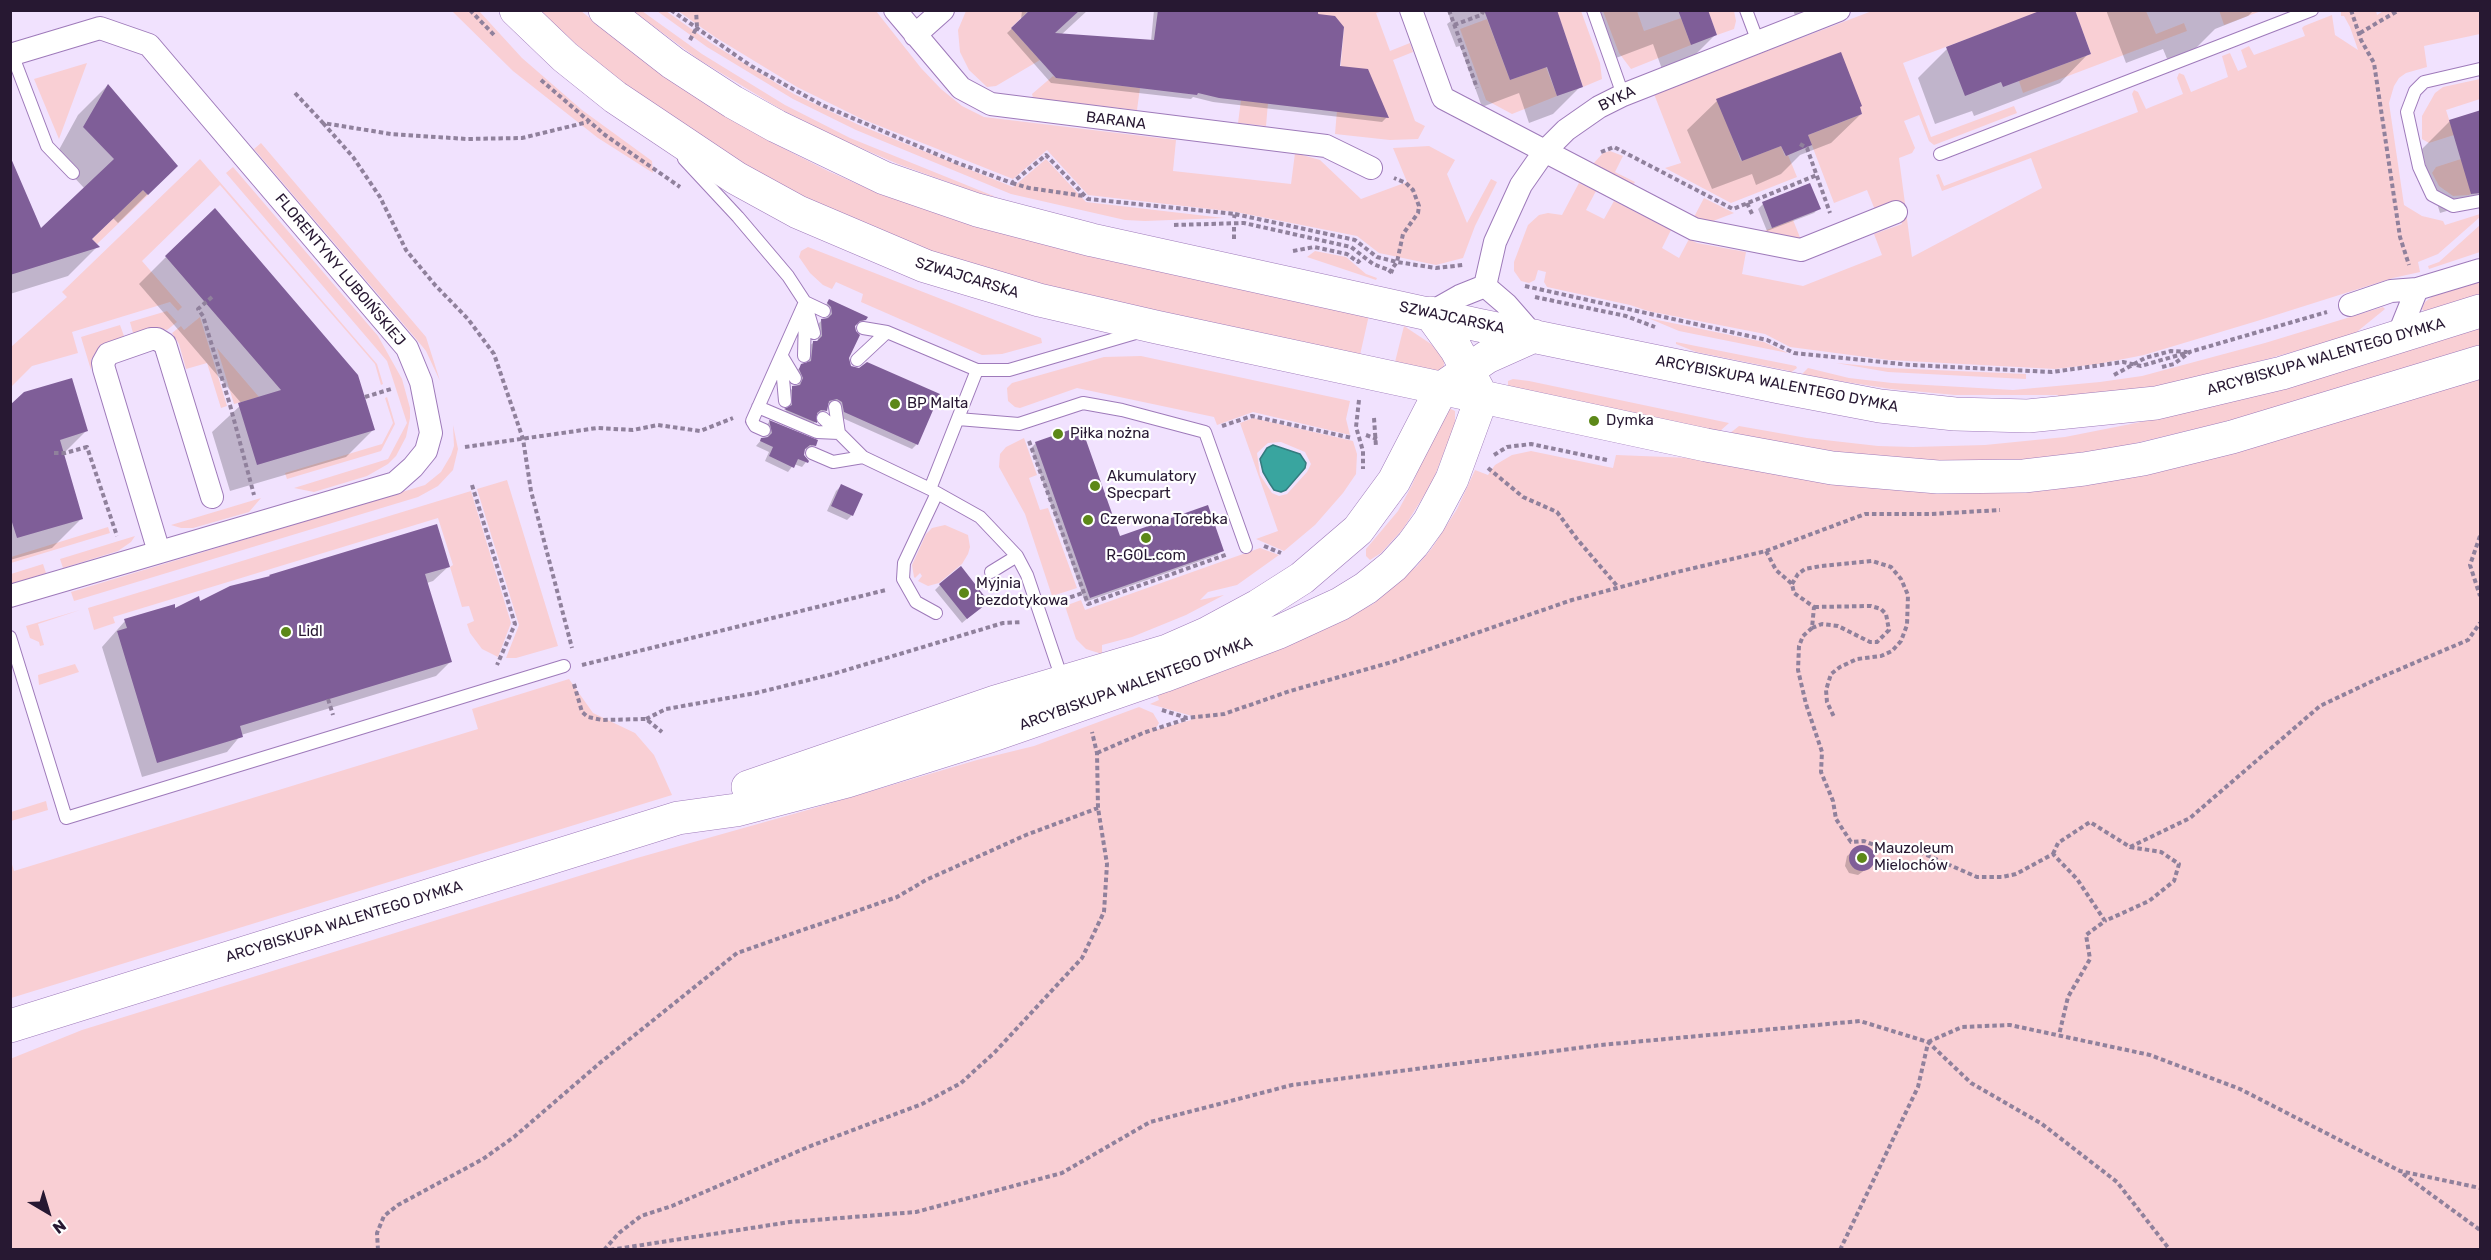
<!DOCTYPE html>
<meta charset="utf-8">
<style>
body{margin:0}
#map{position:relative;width:2491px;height:1260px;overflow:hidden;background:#f1e2fe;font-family:Rubik,sans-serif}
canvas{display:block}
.frame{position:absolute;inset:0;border:12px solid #271832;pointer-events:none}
.north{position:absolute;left:18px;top:1182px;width:60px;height:60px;-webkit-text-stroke:4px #fff;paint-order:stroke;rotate:142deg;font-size:16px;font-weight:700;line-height:24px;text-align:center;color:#271832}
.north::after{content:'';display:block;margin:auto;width:21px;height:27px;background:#271832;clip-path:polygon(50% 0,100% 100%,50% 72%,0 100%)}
</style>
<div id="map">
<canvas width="2491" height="1260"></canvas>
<div class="frame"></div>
<div class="north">N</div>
</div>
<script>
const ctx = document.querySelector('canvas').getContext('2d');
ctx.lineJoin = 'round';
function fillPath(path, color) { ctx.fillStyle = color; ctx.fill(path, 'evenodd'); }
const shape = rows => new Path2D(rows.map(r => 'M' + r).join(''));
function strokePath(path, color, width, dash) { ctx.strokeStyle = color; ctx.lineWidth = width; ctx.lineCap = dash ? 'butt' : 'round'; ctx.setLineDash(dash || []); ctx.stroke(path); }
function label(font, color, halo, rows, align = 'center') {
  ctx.font = font + ' Rubik,sans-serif'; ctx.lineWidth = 4.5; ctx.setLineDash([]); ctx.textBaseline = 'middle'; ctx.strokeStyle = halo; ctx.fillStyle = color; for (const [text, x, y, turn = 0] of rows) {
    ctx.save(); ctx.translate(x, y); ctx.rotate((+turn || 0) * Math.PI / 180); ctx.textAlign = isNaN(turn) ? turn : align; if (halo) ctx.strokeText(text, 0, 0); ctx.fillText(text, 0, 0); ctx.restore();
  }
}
fillPath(shape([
 [2219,10,2261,10,2261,11,2224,25],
 [2385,10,2480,11,2480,34,2424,46,2427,67,2406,73,2399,78,2394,86,2389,103,2404,205,2422,216,2443,221,2445,225,2480,214,2480,217,2438,254,2418,262,2420,272,2393,278,2257,321,2144,355,2098,364,2055,369,1889,360,1790,347,1765,334,1648,311,1630,305,1547,287,1544,282,1546,272,1538,270,1535,280,1529,283,1521,281,1514,271,1514,262,1528,225,1539,215,1548,213,1562,215,1579,183,1596,191,1586,210,1604,219,1614,201,1671,230,1662,248,1679,258,1689,239,1697,243,1746,252,1742,274,1803,286,1882,255,1874,234,1902,224,1894,204,1875,210,1867,190,1834,203,1808,135,1862,114,1842,61,1721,107,1741,161,1781,146,1785,156,1788,155,1797,177,1731,203,1665,168,1681,163,1654,94,1872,11,2042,11,1903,63,1931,137,2014,106,2017,113,1934,145,1929,141,1919,115,1904,121,1915,148,1912,153,1899,158,1912,257,2042,188,2031,158,1942,191,1936,175,1939,174,1944,186,2138,112,2132,94,2134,90,2138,92,2146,109,2183,94,2177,78,2179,73,2184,75,2191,92,2228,77,2222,56,2230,53,2238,71,2247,67,2241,50,2249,46,2254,55,2305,36,2302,28,2304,26,2332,15,2335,35,2358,50,2350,27,2344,16,2341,16,2341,12,2376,11,2377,15],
 [452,11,479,11,522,58,582,110,652,161,653,173,598,138,513,71],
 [539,11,581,11,665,77,767,140,828,171,880,194,1012,236,1369,315,1360,355,1073,292,998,273,930,251,820,206,755,171,646,100,604,69],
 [633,11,642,11,702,54,785,105,850,138,996,197,978,193,898,164,847,142,782,110,698,59],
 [657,11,666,11,711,43,794,94,859,125,1013,187,1046,159,1086,202,1224,218,1145,221,1125,220,1011,194,856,130,793,99,707,47],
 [678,11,876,11,921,68,941,89,962,106,984,117,1176,140,1173,171,1291,184,1295,153,1320,160,1361,199,1407,182,1393,148,1429,146,1455,160,1447,174,1467,223,1491,179,1497,182,1475,226,1463,258,1436,265,1379,253,1357,236,1236,212,1088,195,1047,150,1013,179,862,119,797,87,715,37],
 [966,11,1028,11,1011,28,1040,60,996,86,987,87,969,70,960,52,958,30],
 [1318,11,1383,11,1376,13,1390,51,1410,43,1413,52,1393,60,1415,121,1425,126,1418,139,1390,140,1335,134,1344,27,1318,14],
 [1557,11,1581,11,1600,63,1602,79,1583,87],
 [1603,11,1637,11,1644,31,1681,18,1691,45,1631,69,1619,53],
 [1708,11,1734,11,1736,21,1734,29,1717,35],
 [2075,11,2146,11,2156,34,2184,23,2187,31,2023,93,2019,81,2091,54],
 [1487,19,1510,80,1546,67,1557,96,1512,114,1486,100,1460,29],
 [87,63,59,139,34,79],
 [1053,76,1056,78,1140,88,1137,110,1033,98,1032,94],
 [2480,79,2480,99,2446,110,2454,135,2429,143,2422,139,2422,116,2435,93,2443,87],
 [1241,100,1268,103,1266,126,1238,123],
 [261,143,426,337,440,381,426,351,417,340,254,149],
 [1610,151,1623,156,1615,172,1635,182,1633,185,1593,164,1603,153],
 [200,159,377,364,383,384,381,385,375,364,220,185,142,261,182,307,178,311,170,302,72,332,78,353,32,366,11,387,11,347,67,297,62,292],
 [2461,159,2477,189,2469,195,2453,196,2439,186,2432,173,2436,167],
 [233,167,378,336,402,379,410,408,410,418,406,437,396,456,388,464,367,476,314,492,294,488,388,459,407,423,387,361,226,173],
 [143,190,148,195,97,244,92,239],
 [1704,198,1734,213,1713,221,1705,221,1694,217],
 [1793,220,1801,240,1763,233,1764,231],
 [2480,225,2480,252,2429,269,2428,266,2439,262],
 [808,247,1041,338,1042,343,1002,354,982,355,861,302,863,294,836,282,832,289,823,285,810,273,799,257,801,251],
 [1315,251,1346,257,1366,274,1377,278,1376,280,1307,257],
 [2480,277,2480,296,2424,311,2422,309,2425,302,2442,289],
 [2383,307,2385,309,2353,335,2210,375,2143,389,2058,398,2058,395,1955,395,1891,389,1801,375,1808,368,1849,378,1892,383,2013,390,2100,382,2142,376,2265,343],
 [167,311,177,322,167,330,155,327,133,333,130,322],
 [200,317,227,406,221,408,207,363,186,369,179,344,172,333,181,326,184,330],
 [1648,318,1764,342,1788,353,1679,331],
 [120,325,124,336,100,345,91,360,91,370,81,337],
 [1404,326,1431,344,1444,359,1444,367,1438,371,1395,362],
 [2480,328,2480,345,2237,419,2111,449,2021,461,1948,462,1874,458,1729,434,1739,426,1807,438,1878,446,1913,447,1985,445,2065,437,2161,418],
 [1676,342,1796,366,1797,368,1789,374,1790,371,1696,352,1676,344],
 [217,348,259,397,234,404],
 [1141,356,1350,401,1346,419,1350,435,1253,412,1217,425,1214,417,1077,388,1020,408,1015,407,1008,401,1007,388,1012,383,1104,357],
 [1836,363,1889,368,2026,374,2026,379,1888,372],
 [2480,377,2480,1249,11,1249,10,1059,82,1030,637,858,804,811,977,760,1034,746,1139,707,1153,713,1159,723,1155,730,1191,720,1192,716,1150,704,1159,700,1154,686,1321,631,1373,604,1417,566,1432,548,1457,509,1475,470,1488,475,1495,465,1512,455,1531,451,1613,468,1616,455,1692,458,1914,491],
 [1513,379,1529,381,1729,423,1719,432,1508,386,1508,381],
 [387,397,395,424,381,451,287,479,285,473,382,444,393,423,385,398],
 [1449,408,1455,411,1455,424,1432,483,1403,529,1381,553,1370,560,1366,556,1366,549,1398,511,1412,485,1434,431],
 [1253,418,1353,441,1357,454,1356,474,1343,493,1315,525,1284,551,1256,539,1278,531,1240,423],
 [1281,442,1305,452,1311,464,1307,472,1287,494,1279,496,1272,493,1260,475,1257,453,1268,443],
 [453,425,458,449,453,470,438,486,418,497,74,601,71,592,425,485,441,472,451,455,454,446],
 [1024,438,1037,475,1029,478,1040,510,1048,508,1077,588,1052,596,1025,514,999,467,1000,454,1006,447],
 [507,480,558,646,516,658,506,658,519,625,477,489],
 [471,491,511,623,498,657,482,649,470,633,467,624,474,621,469,606,462,607,450,567,453,565,438,518,113,617,115,623,94,630,88,608],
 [261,498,249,512,193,528,181,528,171,525],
 [945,525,968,535,970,547,968,554,962,564,939,583,928,586,918,581,922,576,920,573,915,578,914,577,912,565,926,534,932,528],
 [108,527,110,533,11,563,11,557],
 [135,536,131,542,118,551,63,568,60,559],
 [1260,548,1279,555,1237,585,1208,592,1200,600,1224,595,1186,615,1132,637,1102,645,1102,654,1086,649,1076,639,1065,606,1081,600,1085,610],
 [43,564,46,573,11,584,11,574],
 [80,610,38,624,44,645,40,646,39,642,30,638,26,626],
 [75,664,79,672,39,685,38,675],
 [569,679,593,713,635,733,654,755,672,795,11,998,11,861,14,871,478,729,472,709],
 [46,801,48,810,11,821,11,812]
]), '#f9cfd4');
const water = shape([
 [1273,445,1300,454,1306,463,1305,468,1286,490,1281,492,1274,490,1270,484,1263,472,1260,459,1267,448,1273,445]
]);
fillPath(water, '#39a59f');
strokePath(water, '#347b7e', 1.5);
fillPath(shape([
 [1022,10,1088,10,1061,35,1151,41,1154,10,1317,10,1339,67,1387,117,1382,122,1213,102,1193,97,1191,99,1051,83,1007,33,1021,20],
 [1447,10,1554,10,1581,86,1553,114,1529,123,1519,93,1482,107,1460,46,1456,47,1453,39,1447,24,1451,21],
 [1599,10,1706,10,1715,35,1687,63,1663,72,1653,44,1616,58],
 [1793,10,1822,10,1797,21],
 [2106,10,2254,10,2248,16,2215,29,2192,52,2168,61,2163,49,2126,63],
 [1947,49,2089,53,2060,83,1974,116,1972,111,1935,124,1918,78],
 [1840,54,1861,114,1831,143,1800,155,1781,174,1756,185,1752,174,1712,189,1687,130,1717,101],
 [107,86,176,166,118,223,113,218,90,240,97,247,68,276,10,294,10,157,40,231,85,189,55,157,78,115],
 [2480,112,2480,201,2440,213,2421,150,2450,121],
 [1763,204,1819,208,1814,213,1767,231,1758,209],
 [166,257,373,430,346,457,230,491,212,432,242,404,139,284],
 [829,301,865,319,860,324,853,325,847,358,850,367,917,444,912,449,840,417,837,406,828,403,821,415,815,414,815,422,810,427,781,414,788,409,788,392,799,384,795,374,797,370,807,363,808,347,813,343,818,342,817,325,822,320,827,320,825,306],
 [10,407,86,431,63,454,82,518,52,548,10,560],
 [769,422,816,441,809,450,804,449,802,455,806,462,802,467,794,464,788,472,765,461,769,452,756,446,762,439,768,439,765,427],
 [1036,443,1119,538,1222,550,1217,555,1085,602,1031,448],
 [841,486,852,515,847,520,827,511,836,491],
 [449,566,433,581,427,583,451,661,436,676,241,735,227,752,142,777,102,647,125,621,198,603],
 [940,585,982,606,962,623,935,590],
 [1860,846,1869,848,1874,856,1872,865,1858,875,1849,873,1845,866,1847,856]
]), '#0003');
fillPath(shape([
 [1030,10,1080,10,1055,33,1154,40,1158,10,1318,10,1318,14,1335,16,1344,27,1340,66,1368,69,1389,118,1219,98,1198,93,1197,95,1056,78,1011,28],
 [1484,10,1557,10,1583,87,1557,96,1547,67,1510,80],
 [1678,10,1708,10,1717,35,1691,45],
 [2042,10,2075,10,2091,54,2003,87,2001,82,1965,96,1946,47],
 [1841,52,1862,106,1860,107,1862,114,1808,135,1812,145,1786,156,1781,146,1742,161,1716,99],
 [108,84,178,166,148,195,143,190,92,239,100,247,10,275,10,156,41,228,114,159,83,127],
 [2481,110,2481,193,2471,194,2449,120],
 [1810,183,1821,209,1772,228,1762,202],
 [215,208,358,375,375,430,257,465,238,403,281,390,165,256],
 [829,299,868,317,866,320,860,321,855,326,856,331,860,335,849,358,851,366,859,368,867,362,940,394,918,445,844,412,842,402,837,399,829,401,827,411,821,410,817,413,817,423,784,409,792,405,792,386,800,385,803,378,799,369,801,364,811,361,813,341,817,341,822,336,821,319,828,318,832,314,831,307,827,303],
 [72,378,88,431,60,440,83,519,17,538,10,516,10,405,24,392],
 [769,420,818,440,816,446,810,445,805,449,804,455,809,461,808,463,798,459,794,468,769,456,773,447,760,441,761,438,768,437,772,433],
 [1081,426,1120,536,1208,505,1224,551,1090,598,1035,442],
 [841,484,863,494,853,516,831,506],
 [437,524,450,567,425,574,452,662,240,726,243,737,157,763,117,631,127,628,124,619,175,604,175,608,199,596,200,601,230,586,270,576,269,575],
 [961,566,989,602,967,619,939,584],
 '1849 858a13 13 0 1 1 26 0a13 13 0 1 1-26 0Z'
]), '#7f5e98');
const lane = shape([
 [1593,10,1623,95],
 [1746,10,1758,42],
 [12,54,47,146,73,173],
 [2480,69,2424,82,2415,91,2407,112,2419,167,2432,195,2453,206,2480,201],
 [1940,154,2312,10],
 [684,159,738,217,788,276,805,302,814,333],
 [805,302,824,311],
 [863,328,887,332,977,370,1009,370,1139,332],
 [781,356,785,401],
 [804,356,805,315],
 [783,358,795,378],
 [857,360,887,332],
 [758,407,817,432,839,433,863,457,930,489,980,517,1017,556,1027,575,1062,679],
 [835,407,839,433],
 [823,418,839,433],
 [958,419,1019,424,1083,403,1122,410,1205,432,1246,547],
 [764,430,755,426,752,421,805,302],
 [812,453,833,462,863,457],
 [930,489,977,370],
 [991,572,1017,556],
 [936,613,916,602,903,579,904,563,937,493],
 [10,637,66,818,564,666]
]);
const street = shape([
 [895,10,961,88,991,104,1326,146,1371,168],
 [1411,10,1443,98,1694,229,1801,250,1896,212],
 [915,35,943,10],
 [10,55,100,28,149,45,407,348,421,382,431,433,426,451,413,467,395,483,10,596],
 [1485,286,1495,242,1521,185,1544,152,1566,130,1599,107,1623,95,1839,10],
 [1485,286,1506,304,1534,336],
 [2350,305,2391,291,2417,289,2480,270],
 [1430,313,1460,296,1485,286],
 [2398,336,2417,289],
 [159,552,104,369,103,363,108,354,151,339,157,339,165,344,212,497]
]);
const secondary = shape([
 [516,10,565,57,615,97,736,178,798,212,925,266,1039,300,1156,327,1706,445,1832,468,1938,477,2024,476,2084,469,2143,459,2232,437,2480,362],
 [605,10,673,63,733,102,776,126,884,178,977,210,1092,240,1478,325,1780,387,1880,406,1955,414,2028,416,2156,403,2282,373,2480,311],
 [748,787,995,702,1167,651,1208,633,1258,606,1302,578,1358,530,1394,481,1442,388,1487,357,1534,336],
 [10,1026,678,818,736,810,847,781,990,736,1163,676,1279,632,1340,604,1366,588,1393,566,1413,544,1429,522,1452,479,1482,397,1456,349,1430,313]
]);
strokePath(lane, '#9e7aba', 14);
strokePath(street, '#9e7aba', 24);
strokePath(secondary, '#9e7aba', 34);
strokePath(shape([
 [470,10,494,35],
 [671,10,751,66,822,105,955,162,1012,183,1046,155,1088,199,1235,214,1234,218],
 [1449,10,1477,88],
 [2351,10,2361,40,2374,63,2400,237,2409,265],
 [1454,25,1481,15,1484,10],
 [2360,33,2399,10],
 [690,40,697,27,696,10],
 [541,80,605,135,680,187],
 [295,93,323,123,391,134,467,139,522,138,588,122],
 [323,123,353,157,380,197,406,250,435,285,468,319,494,354,523,439,531,491,572,648],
 [1800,144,1807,148,1830,213],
 [1601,152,1614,147,1733,209,1817,175],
 [1012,183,1029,188,1084,196],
 [1747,203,1753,216],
 [1235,214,1355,240,1377,257,1397,262,1436,268,1463,265],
 [1174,225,1244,223,1351,247,1373,264,1394,272],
 [1234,239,1234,226],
 [1293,251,1314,247,1347,254,1358,262,1360,260],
 [1389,273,1397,262,1403,234,1418,213,1419,206,1413,190,1406,183,1394,178],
 [1525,286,1767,340,1794,353,1911,365,2052,372,2123,362,2141,366,2327,312],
 [212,297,198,309,203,316,230,405,254,495],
 [1535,297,1626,316,1655,327],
 [2162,367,2174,364,2190,352],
 [2114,375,2145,358,2171,351,2187,352],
 [365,397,391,389],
 [1359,400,1356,427,1363,451,1363,469],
 [1374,418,1376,447],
 [1222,426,1252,416,1352,438],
 [1366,435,1377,439],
 [1029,441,1088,604,1228,554],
 [465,447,597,428,633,430,658,425,700,431,733,418],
 [54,453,65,453,87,447,117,536],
 [1494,455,1507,447,1531,444,1607,460],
 [1488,468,1523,497,1557,512,1577,539,1618,587],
 [472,485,515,624,497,665],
 [2480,536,2470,565,2480,596],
 [1264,546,1281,553],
 [1766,551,1776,570,1792,584,1794,593,1814,607,1812,628,1803,636,1799,646,1798,670,1806,704,1822,752,1821,772,1833,801,1836,819,1851,842,1864,841,1892,852,1922,853,1977,877,2002,877,2016,874,2053,854,2077,879,2105,921,2086,935,2090,959,2068,997,2059,1035],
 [1792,584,1798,574,1805,569,1821,566,1872,561,1891,567,1901,579,1908,595,1907,625,1901,641,1892,651,1881,656,1857,659,1840,667,1831,674,1826,690,1827,702,1834,717],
 [1060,604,1059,601,1083,593],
 [1812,628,1822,624,1838,626,1870,642,1877,642,1889,630,1886,614,1881,609,1871,606,1814,607],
 [582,665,886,590],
 [574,684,582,712,588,717,602,720,646,719,662,732],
 [328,699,333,715],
 [1162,710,1187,718,1224,714,1290,691,1392,662,1572,600,1677,572,1766,551,1865,514,1931,514,2000,510],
 [646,719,666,709,756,693,833,674,1003,623,1022,622],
 [1097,753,1143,733,1186,719],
 [2130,847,2190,818,2320,706,2379,678,2468,640,2480,623],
 [2053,854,2058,843,2090,822,2130,847,2161,852,2179,864,2174,881,2149,901,2105,921],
 [1928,1042,1962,1027,2010,1025,2150,1055,2240,1089,2400,1171,2480,1188],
 [2403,1174,2480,1230],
 [378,1250,377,1233,384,1216,398,1205,483,1159,514,1137,601,1062,737,953,897,897,926,880,1026,835,1098,808],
 [604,1250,619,1233,641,1216,672,1206,808,1147,922,1104,961,1083,995,1052,1082,958,1104,912,1107,864,1098,808,1097,753,1092,732],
 [610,1250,790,1222,916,1212,1062,1173,1150,1122,1292,1085,1601,1045,1860,1021,1928,1042,1971,1083,2042,1124,2117,1182,2170,1250],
 [1840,1250,1918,1087,1928,1043]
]), '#90819c', 4, [4.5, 3]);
strokePath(lane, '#fff', 12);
strokePath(street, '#fff', 22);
strokePath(secondary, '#fff', 33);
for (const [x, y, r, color] of [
 [895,404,6,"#5c8818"],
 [1594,421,6,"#5c8818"],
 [1058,434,6,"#5c8818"],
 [1095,486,6,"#5c8818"],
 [1088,520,6,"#5c8818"],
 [1146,538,6,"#5c8818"],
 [964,593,6,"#5c8818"],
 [286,632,6,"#5c8818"],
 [1862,858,6,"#5c8818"]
]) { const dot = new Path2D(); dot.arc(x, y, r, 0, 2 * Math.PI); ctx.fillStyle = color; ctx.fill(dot); strokePath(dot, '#fff', 2); }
label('15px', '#271832', '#fff', [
 ["BYKA",1617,99,-26],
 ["BARANA",1116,121,7],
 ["FLORENTYNY LUBOIŃSKIEJ",340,270,50],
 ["SZWAJCARSKA",967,278,17],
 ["SZWAJCARSKA",1452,318,12],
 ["ARCYBISKUPA WALENTEGO DYMKA",2326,357,-16],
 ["ARCYBISKUPA WALENTEGO DYMKA",1777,384,11],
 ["ARCYBISKUPA WALENTEGO DYMKA",1136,684,-20],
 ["ARCYBISKUPA WALENTEGO DYMKA",344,922,-17]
]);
label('15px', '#271832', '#fff', [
 ["BP Malta",907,404],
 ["Dymka",1606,421],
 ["Piłka nożna",1070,434],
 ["Akumulatory",1107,477],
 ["Specpart",1107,494],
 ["Czerwona Torebka",1100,520],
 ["R-GOL.com",1146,556,"center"],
 ["Myjnia",976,584],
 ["bezdotykowa",976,601],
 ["Lidl",298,632],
 ["Mauzoleum",1874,849],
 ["Mielochów",1874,866]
], 'left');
</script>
